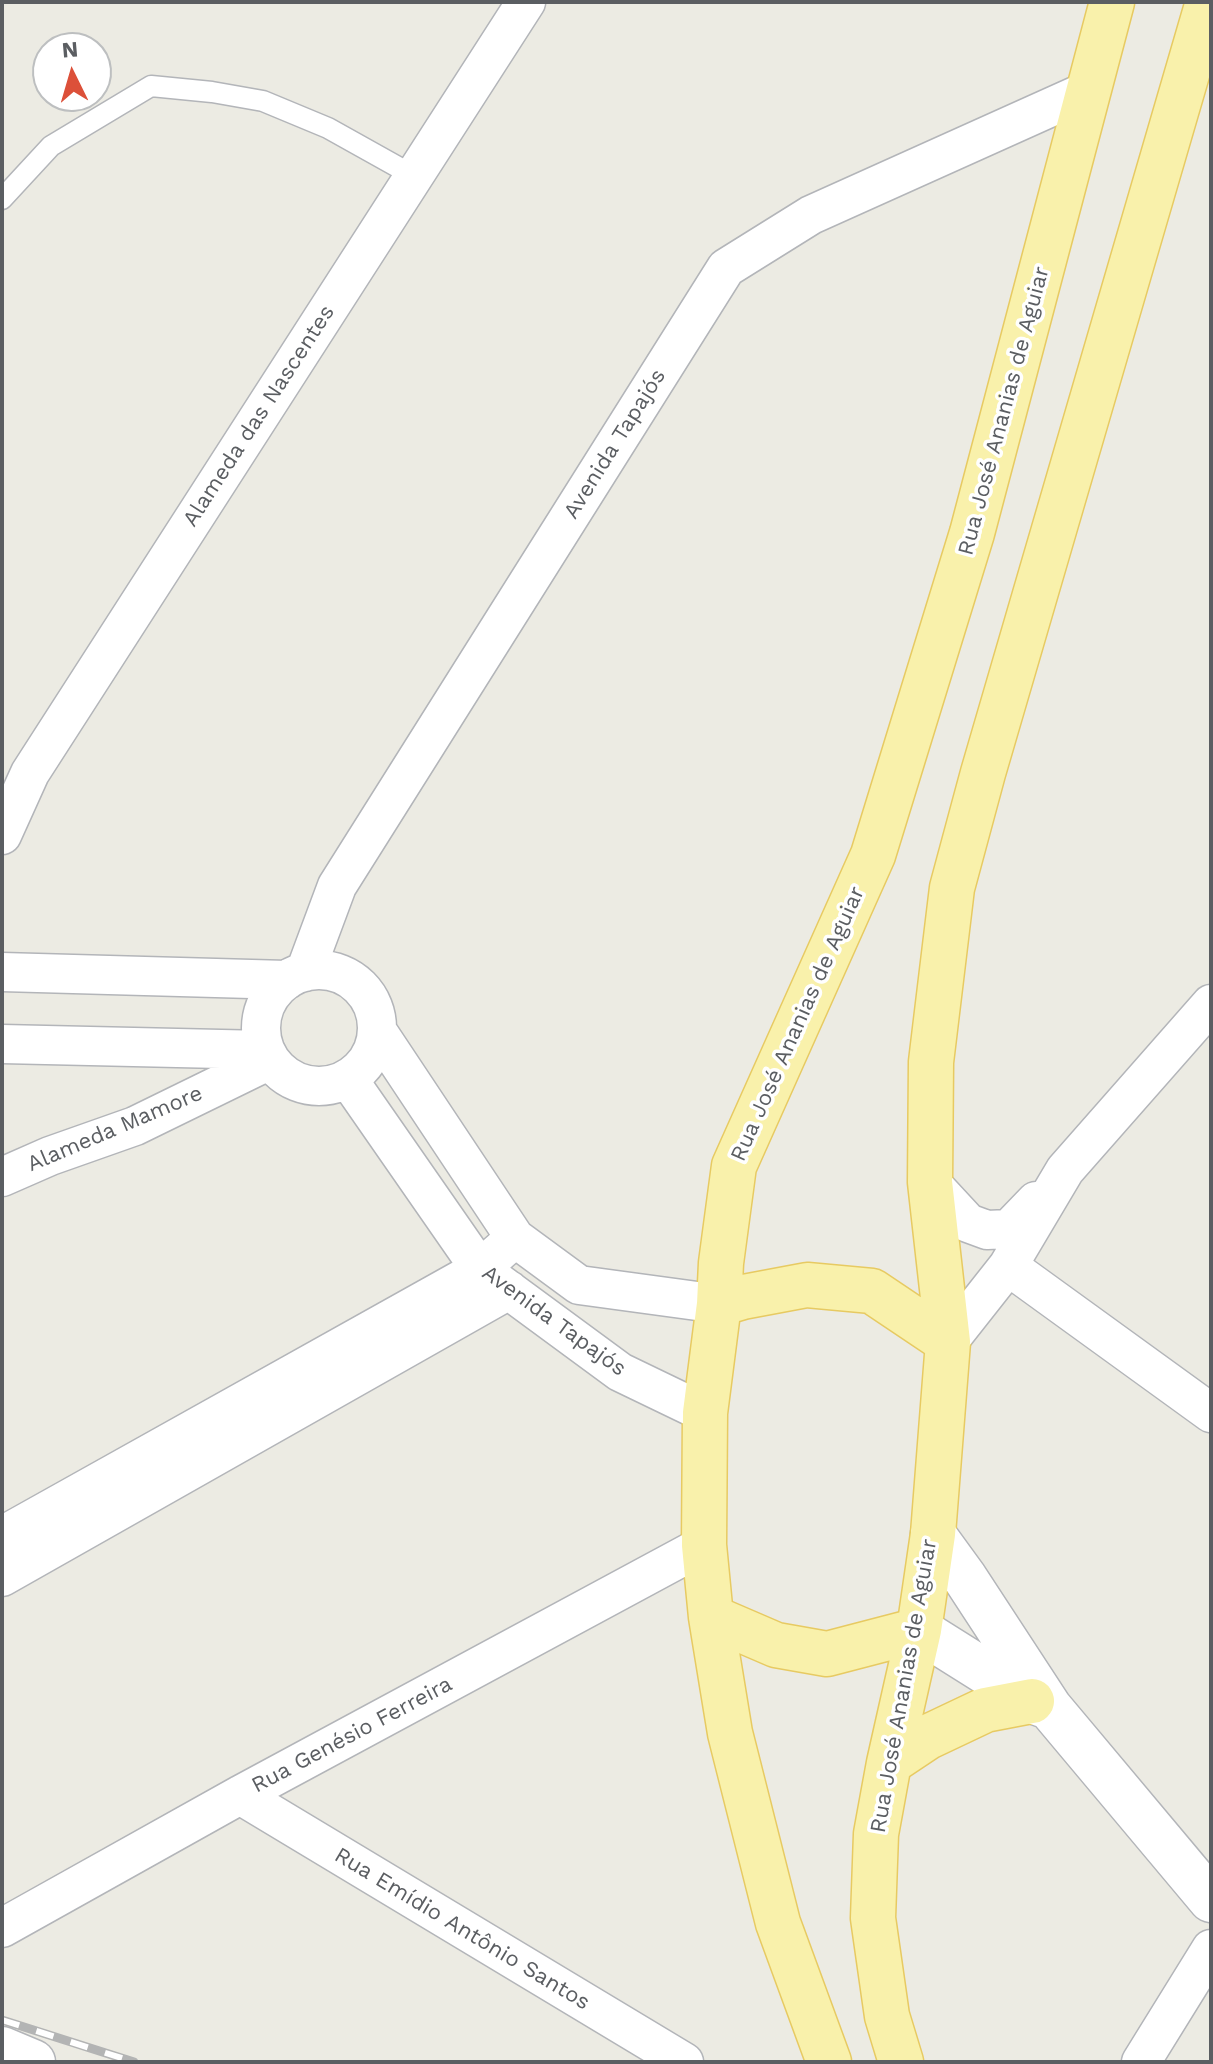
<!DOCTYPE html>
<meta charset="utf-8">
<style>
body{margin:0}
#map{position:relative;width:1213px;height:2064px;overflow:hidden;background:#ecebe3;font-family:"Work Sans",sans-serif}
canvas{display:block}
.frame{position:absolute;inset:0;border:4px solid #5b5e62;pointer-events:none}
.north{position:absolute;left:32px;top:32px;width:80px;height:80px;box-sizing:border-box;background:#fff;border:2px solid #bdbfc0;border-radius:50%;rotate:355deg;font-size:22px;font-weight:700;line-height:32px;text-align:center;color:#5b5e62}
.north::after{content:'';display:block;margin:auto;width:28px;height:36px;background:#dc5039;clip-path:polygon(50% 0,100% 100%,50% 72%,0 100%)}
</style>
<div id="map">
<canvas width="1213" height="2064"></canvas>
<div class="frame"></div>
<div class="north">N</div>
</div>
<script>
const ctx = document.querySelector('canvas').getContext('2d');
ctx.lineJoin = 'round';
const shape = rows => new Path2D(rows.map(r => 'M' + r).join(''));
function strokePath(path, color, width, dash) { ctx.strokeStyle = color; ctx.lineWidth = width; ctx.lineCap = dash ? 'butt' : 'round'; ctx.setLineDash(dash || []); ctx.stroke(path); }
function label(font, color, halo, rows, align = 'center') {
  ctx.font = font + ' "Work Sans",sans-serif'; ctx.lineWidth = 7; ctx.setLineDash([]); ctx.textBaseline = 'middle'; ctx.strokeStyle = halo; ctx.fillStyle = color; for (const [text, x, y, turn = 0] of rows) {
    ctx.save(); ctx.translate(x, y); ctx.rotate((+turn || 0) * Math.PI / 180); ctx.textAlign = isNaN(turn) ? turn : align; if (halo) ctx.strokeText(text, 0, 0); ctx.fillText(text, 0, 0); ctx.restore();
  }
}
const service = shape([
 [2,199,51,146,151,86,212,92,263,101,328,128,414,176]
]);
const minor = shape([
 [2,835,30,773,526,2],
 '261 1028a58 58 0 1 1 116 0a58 58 0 1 1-116 0Z',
 [2,972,287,980],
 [305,972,337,886,726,268,811,215,1089,90],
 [378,1032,515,1238,579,1285,719,1304],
 [2,1044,265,1050],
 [348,1079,480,1269,620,1372,705,1413],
 [2,1177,50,1156,135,1126,270,1060],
 [930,1182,968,1223,987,1230,1009,1229,1036,1201],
 [1008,1266,1211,1413],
 [948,1342,1008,1266,1065,1170,1211,1004],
 [2,1536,480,1269,515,1238],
 [2,1577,509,1290],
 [240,1795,684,2062],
 [2,1928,240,1795,704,1545],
 [1141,2062,1211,1949]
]);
const tertiary = shape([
 [933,1534,965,1578,1050,1708,1211,1900],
 [919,1630,1032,1701,1043,1705],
 [2,2049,33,2062]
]);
const primary = shape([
 [719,1304,743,1297,807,1285,872,1291,948,1342],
 [711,1617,776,1645,827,1654,919,1630],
 [889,1763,928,1737,985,1710,1032,1701],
 [829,2062,778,1923,730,1733,711,1617,704,1545,705,1413,719,1304,721,1263,734,1166,873,855,972,533,1112,2],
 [901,2062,887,2016,873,1918,876,1834,889,1763,919,1630,933,1534,948,1342,930,1182,931,1062,952,888,983,773,1208,2]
]);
strokePath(service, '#b3b5b9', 23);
strokePath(minor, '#b3b5b9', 41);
strokePath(tertiary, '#b3b5b9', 47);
strokePath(primary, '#e7ca62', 47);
strokePath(service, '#fff', 20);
strokePath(minor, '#fff', 38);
strokePath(tertiary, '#fff', 44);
strokePath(primary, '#f9f1ab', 44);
const rail = shape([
 [2,2020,134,2062]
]);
strokePath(rail, '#b3b4b4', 9);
strokePath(rail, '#fff', 6, [18]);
label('22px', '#5b5e62', '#fff', [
 ["Rua José Ananias de Aguiar",1004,411,-75],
 ["Alameda das Nascentes",259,416,-57],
 ["Avenida Tapajós",615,444,-58],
 ["Rua José Ananias de Aguiar",798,1024,-66],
 ["Alameda Mamore",115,1129,-23],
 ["Avenida Tapajós",554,1321,36],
 ["Rua José Ananias de Aguiar",904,1686,-80],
 ["Rua Genésio Ferreira",352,1735,-28],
 ["Rua Emídio Antônio Santos",462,1929,31]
]);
</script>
